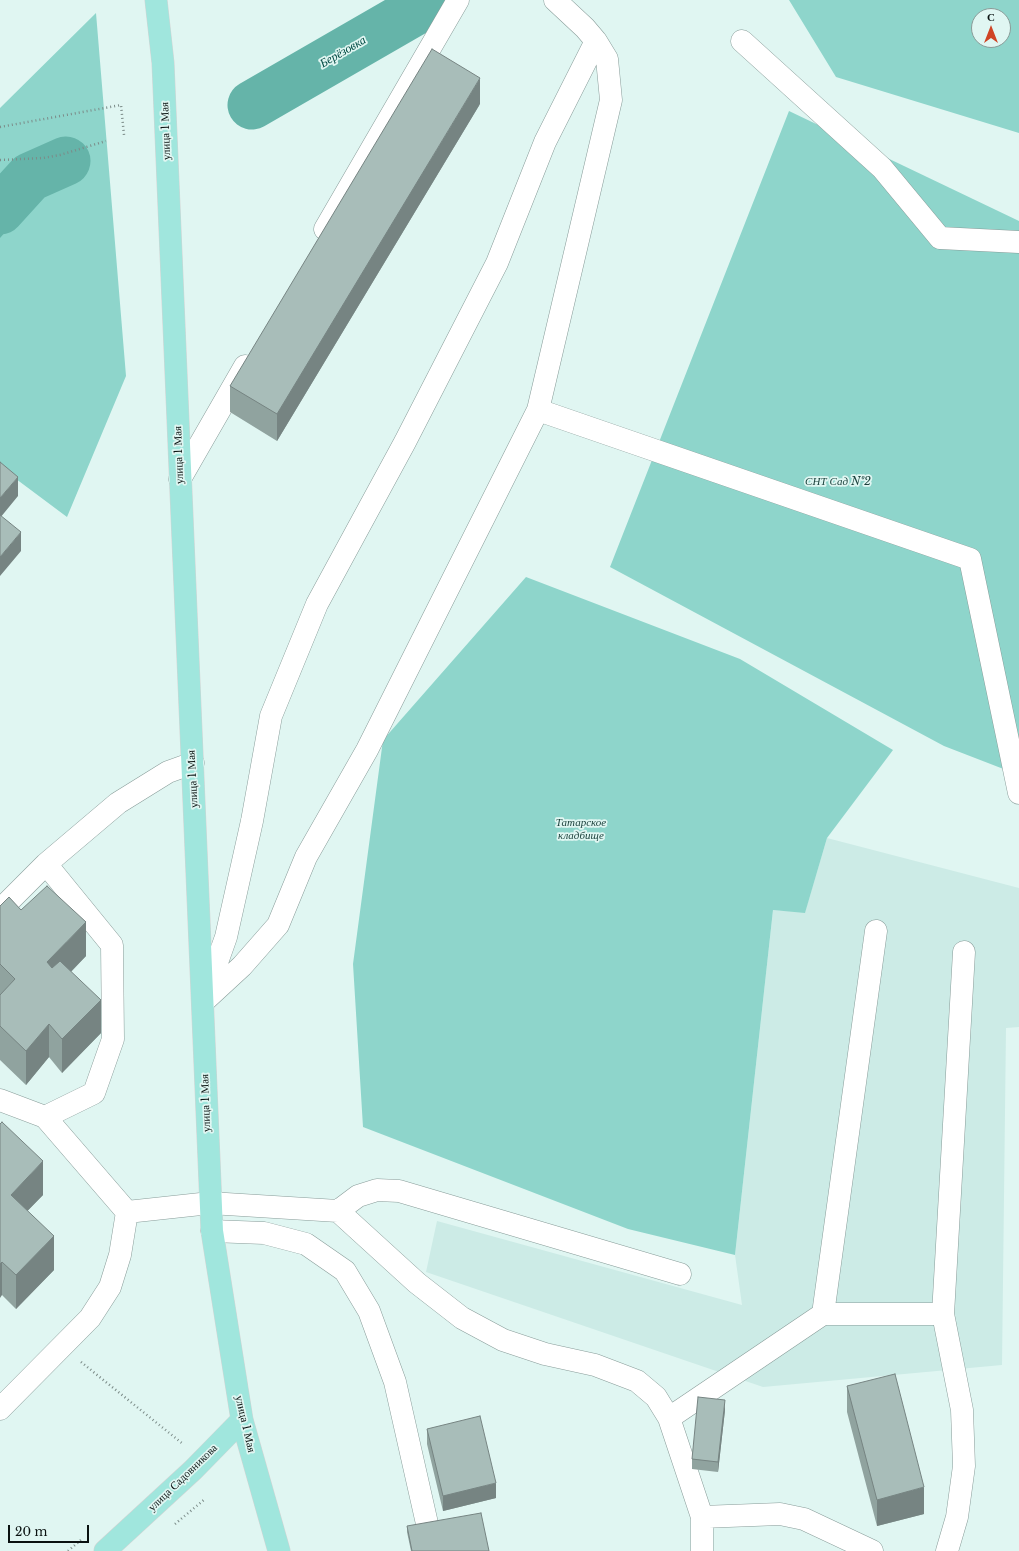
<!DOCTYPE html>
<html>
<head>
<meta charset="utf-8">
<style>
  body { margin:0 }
  #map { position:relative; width:1019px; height:1551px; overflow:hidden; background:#e0f6f2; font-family:"Libre Baskerville",serif }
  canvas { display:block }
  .north { position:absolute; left:971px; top:8px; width:40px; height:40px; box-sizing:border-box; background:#e0f6f2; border:1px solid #8a9b98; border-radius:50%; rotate:0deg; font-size:11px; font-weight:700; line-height:16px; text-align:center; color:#0a1211 }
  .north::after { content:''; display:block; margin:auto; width:14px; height:18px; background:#cf4425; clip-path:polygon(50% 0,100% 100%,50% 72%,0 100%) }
  .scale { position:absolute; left:8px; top:1525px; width:81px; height:18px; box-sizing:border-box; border:2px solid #0a1211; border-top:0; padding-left:5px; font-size:12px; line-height:14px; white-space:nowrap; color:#0a1211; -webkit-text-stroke:3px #e0f6f2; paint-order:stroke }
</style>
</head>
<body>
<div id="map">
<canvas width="1019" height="1551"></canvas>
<div class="north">С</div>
<div class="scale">20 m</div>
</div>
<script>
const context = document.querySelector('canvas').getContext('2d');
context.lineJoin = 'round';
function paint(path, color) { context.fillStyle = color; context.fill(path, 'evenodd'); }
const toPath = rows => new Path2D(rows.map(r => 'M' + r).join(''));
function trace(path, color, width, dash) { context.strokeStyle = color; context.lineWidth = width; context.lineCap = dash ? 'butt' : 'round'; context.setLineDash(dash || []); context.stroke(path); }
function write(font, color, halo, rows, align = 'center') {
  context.font = font + ' "Libre Baskerville",serif'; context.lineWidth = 3.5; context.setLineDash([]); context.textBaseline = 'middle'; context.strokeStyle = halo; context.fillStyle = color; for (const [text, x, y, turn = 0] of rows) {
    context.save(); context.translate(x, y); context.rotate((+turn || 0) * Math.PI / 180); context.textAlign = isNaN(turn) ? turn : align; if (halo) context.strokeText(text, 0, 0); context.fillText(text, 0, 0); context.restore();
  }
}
paint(toPath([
  [827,838,1019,888,1019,1027,1006,1028,1002,1365,763,1387,426,1272,437,1221,742,1305,735,1255,773,910,805,912]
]), '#ccebe6');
paint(toPath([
  [789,0,1019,0,1019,133,836,77],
  [979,16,1003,16,1003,40,979,40],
  [96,13,126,376,67,517,0,467,0,108],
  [789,111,1019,221,1019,775,944,746,610,567],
  [526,577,740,659,893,750,827,838,805,913,773,910,735,1255,628,1229,363,1127,353,964,383,740]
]), '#8ed5cb');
paint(toPath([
  [15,164,30,177,36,197,0,238,0,178]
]), '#65b4a9');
trace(toPath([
  [252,105,434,0],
  [0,210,30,177,66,161]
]), '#65b4a9', 49);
const minor = toPath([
  [742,41,882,168,940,238,1019,242],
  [325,229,458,0],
  [538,410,970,559,1019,793],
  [180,479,245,366],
  [0,910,46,864,118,803,168,772,193,763],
  [204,999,226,937,252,821,271,716,317,604,405,442,497,263,545,142,596,41],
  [203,1002,242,966,278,925,306,857,367,750,538,410,611,100,607,59,596,41,585,28,555,0],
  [0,1100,45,1117,127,1212],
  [45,1117,94,1093,113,1039,112,945,46,864],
  [338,1211,358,1196,377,1190,399,1191,680,1274],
  [212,1231,264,1233,306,1244,345,1271,369,1311,395,1382,428,1528],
  [823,1314,943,1314,964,952],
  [943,1314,962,1410,964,1466,957,1517,947,1551],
  [0,1409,90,1318,110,1287,120,1255,127,1212,210,1203,338,1211,417,1283,462,1318,503,1340,545,1354,595,1365,637,1381,656,1397,669,1418,702,1517,780,1514,804,1519,872,1551],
  [669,1418,823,1314,876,931],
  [702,1551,702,1517]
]);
const major = toPath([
  [156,0,163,63,212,1231,242,1420,279,1551],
  [105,1551,193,1470,242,1420]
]);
trace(minor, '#889c99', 23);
trace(major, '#d3d4d4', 23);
trace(toPath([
  [0,127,121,105,124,135],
  [0,160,43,158,60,155,106,141],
  [81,1362,183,1444],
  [175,1524,205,1499],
  [68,1551,82,1539]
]), '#7c8c89', 2.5, [1, 3]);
trace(minor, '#fff', 22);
trace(major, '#a0e6dd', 22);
paint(toPath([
  [480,104,277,441,230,412,230,386],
  [0,906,21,910,86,956,71,972,101,1033,62,1073,49,1057,26,1085,0,1060],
  [0,1124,43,1195,27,1211,54,1270,16,1309,2,1295],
  [847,1386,924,1514,877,1526,847,1412],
  [725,1410,718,1472,692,1469,692,1459],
  [427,1429,496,1498,443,1511,427,1444],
  [407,1526,489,1551,411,1551,407,1532]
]), '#90a39f');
paint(toPath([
  [480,78,480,104,277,441,277,414],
  [18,477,18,496,0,518,0,498],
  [21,532,21,551,0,576,0,557],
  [86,922,86,956,47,996,47,962],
  [101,1000,101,1033,62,1073,62,1039],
  [49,1024,49,1057,26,1085,26,1051],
  [43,1161,43,1195,11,1228,11,1195],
  [54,1236,54,1270,16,1309,16,1275],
  [2,1262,2,1295,0,1298,0,1264],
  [725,1400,725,1410,718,1472,718,1462],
  [496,1483,496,1498,443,1511,443,1496],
  [924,1487,924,1514,877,1526,877,1500]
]), '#768482');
const building = toPath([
  [432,49,480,78,277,414,230,386,432,49],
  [0,462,18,477,0,498,0,462],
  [0,515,21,532,0,557,0,515],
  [47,886,86,922,47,962,52,968,60,961,101,1000,62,1039,49,1024,26,1051,0,1026,0,995,15,979,0,964,0,906,9,897,21,910,47,886],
  [2,1122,43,1161,11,1195,54,1236,16,1275,2,1262,0,1264,0,1124,2,1122],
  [895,1374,924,1487,877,1500,847,1386,895,1374],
  [698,1397,725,1400,718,1462,692,1459,698,1397],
  [480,1416,496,1483,443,1496,427,1429,480,1416],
  [481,1513,489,1551,412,1551,407,1526,481,1513]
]);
paint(building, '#a8bdb9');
trace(building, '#768482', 1);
write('11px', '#0a1211', '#e0f6f2', [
  ["улица 1 Мая",166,131,-92],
  ["улица 1 Мая",179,455,-92],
  ["улица 1 Мая",193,779,-93],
  ["улица 1 Мая",206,1103,-92],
  ["улица 1 Мая",245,1424,77],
  ["улица Садовникова",183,1478,-44]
]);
write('italic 11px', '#1c423d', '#e0f6f2', [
  ["СНТ Сад №2",838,482],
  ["Татарское",581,823],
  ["кладбище",581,836]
]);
write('italic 12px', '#004b44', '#e0f6f2', [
  ["Берёзовка",343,52,-30]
]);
</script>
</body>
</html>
